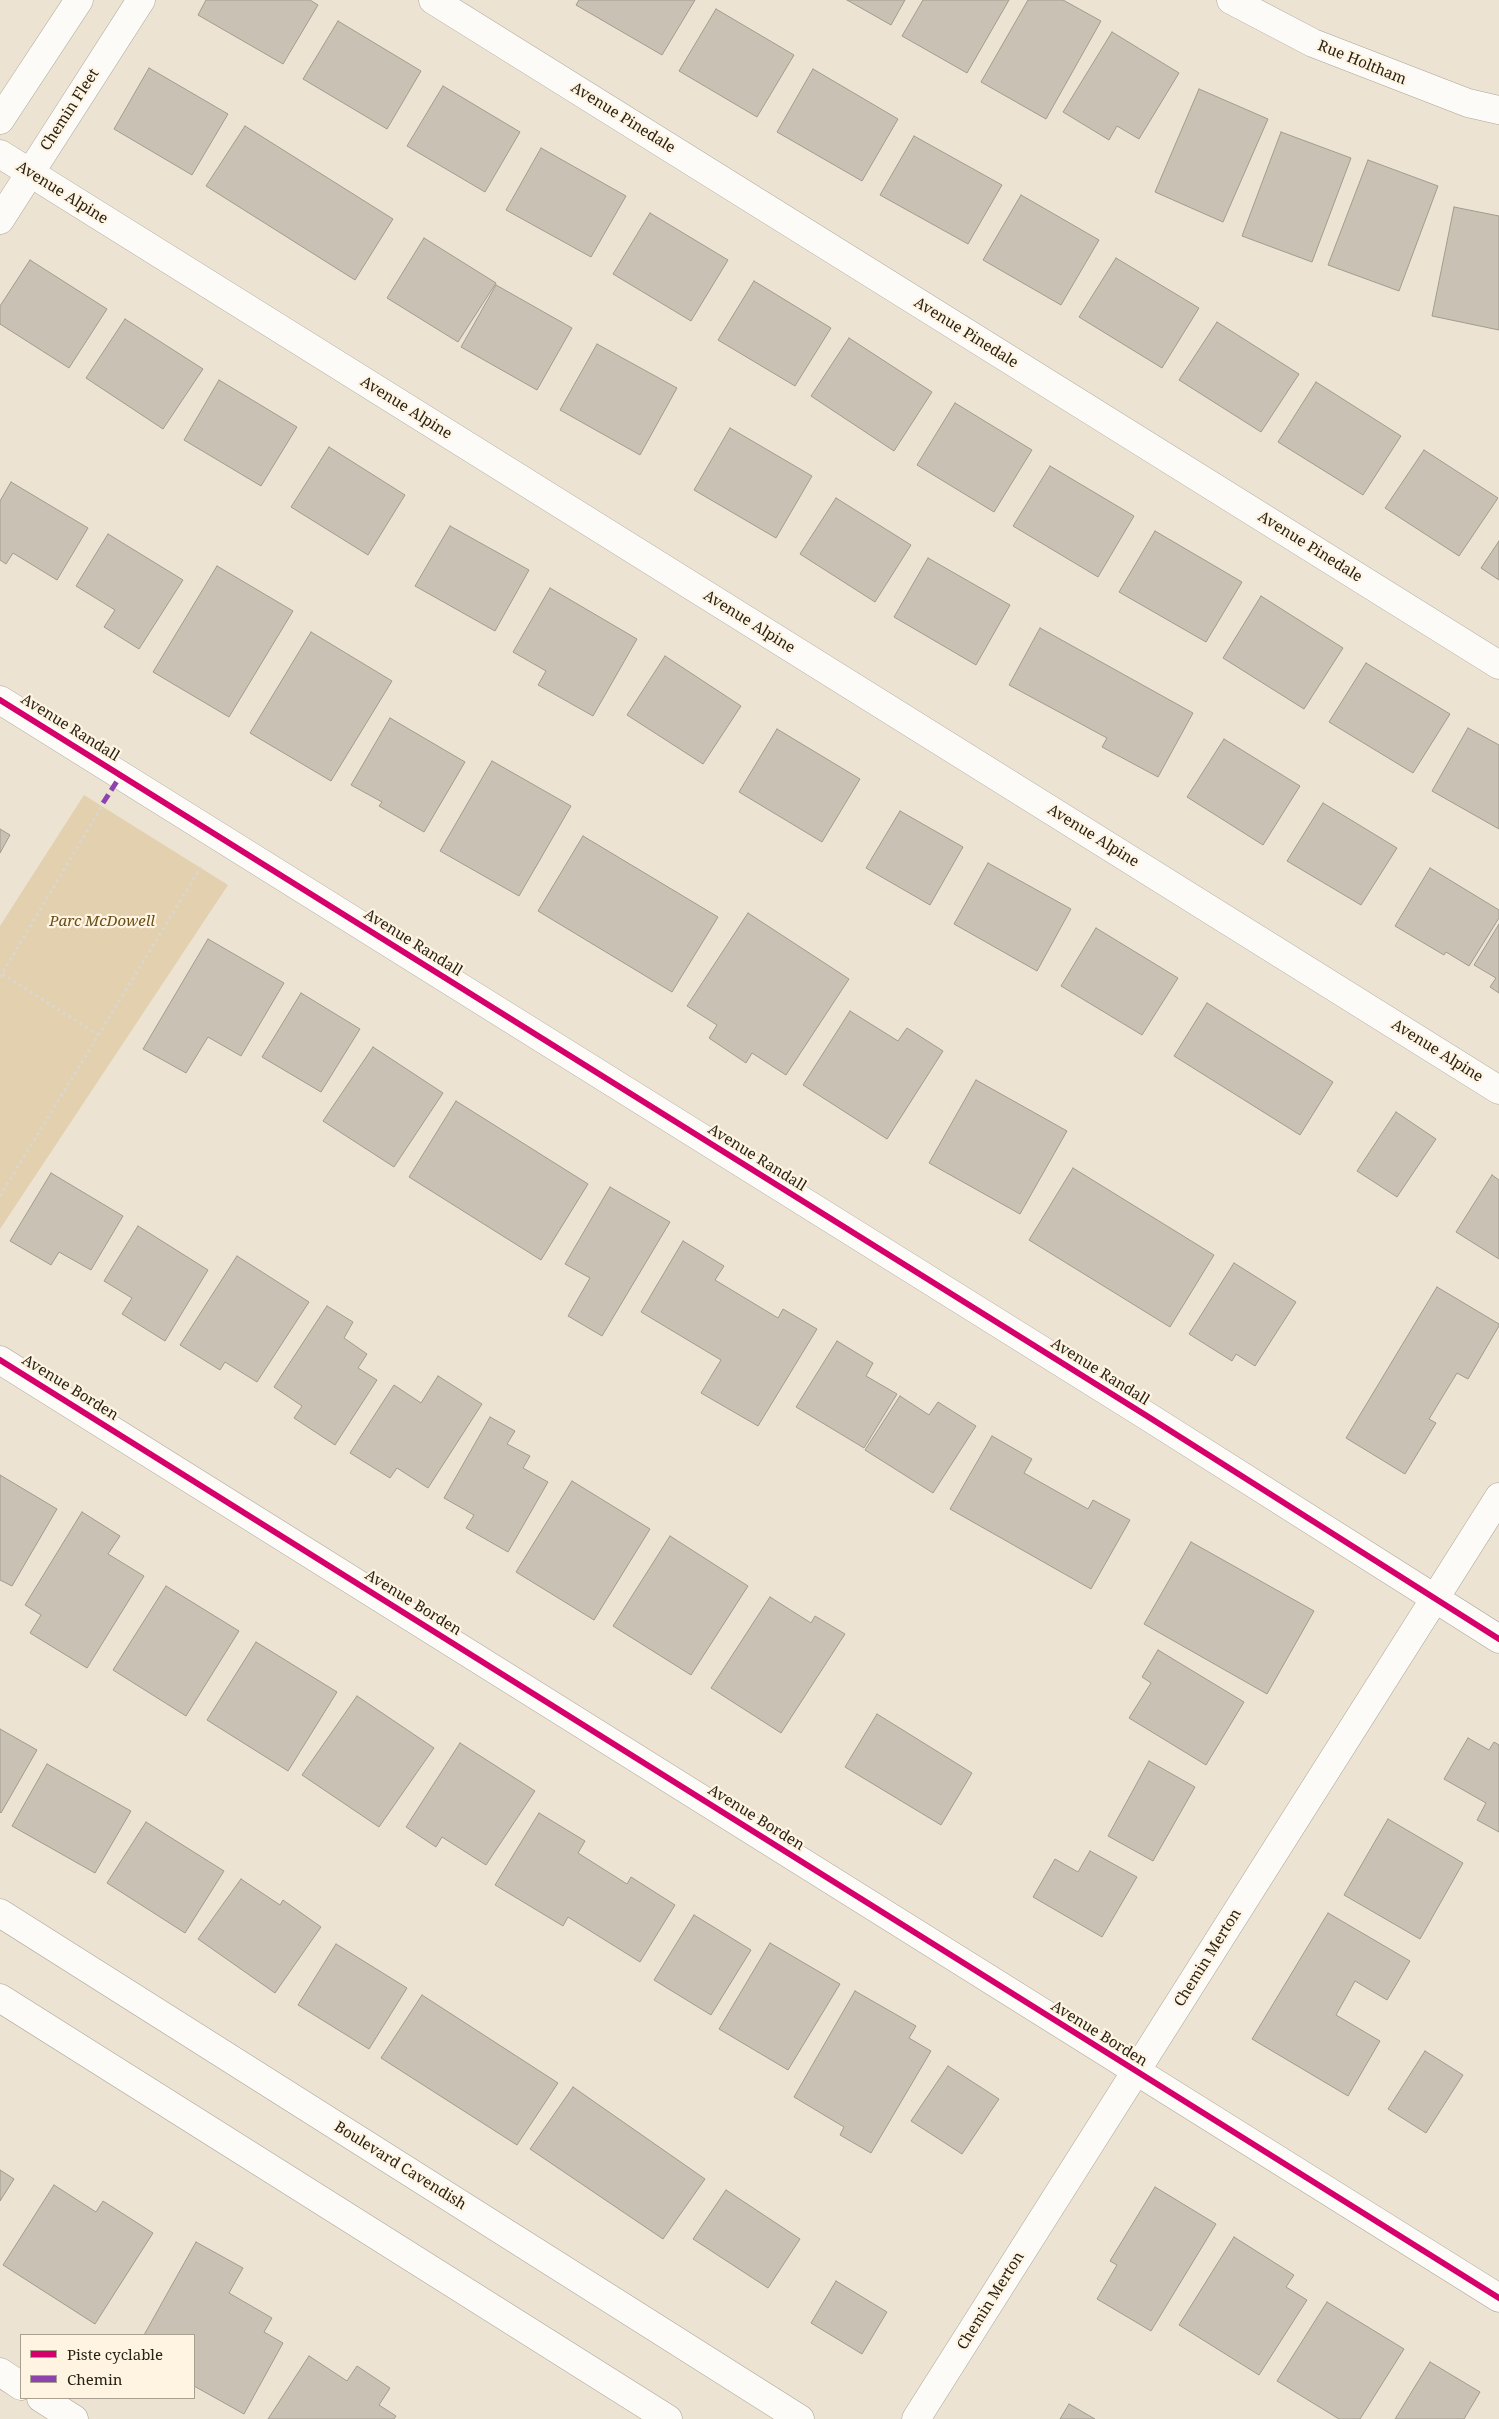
<!DOCTYPE html>
<html>
<head>
<meta charset="utf-8">
<style>
  body { margin:0 }
  #map { position:relative; width:1499px; height:2419px; overflow:hidden; background:#ece3d2; font-family:"Noto Serif",serif }
  canvas { display:block }
  .legend { position:absolute; left:20px; top:2334px; width:175px; height:65px; box-sizing:border-box; background:#fff4e2; border:1px solid #a9a090; margin:0; padding:6px 9px; list-style:none; font-size:15px; color:#282216 }
  .legend li { display:flex; align-items:center; gap:10px; height:25px }
  .legend b { width:25px; border:1px solid #a9a090 }
</style>
</head>
<body>
<div id="map">
<canvas width="1499" height="2419"></canvas>
<ul class="legend">
<li><b style="height:6px;background:#d6006c"></b>Piste cyclable</li>
<li><b style="height:6px;background:#8e44ad"></b>Chemin</li>
</ul>
</div>
<script>
const context = document.querySelector('canvas').getContext('2d');
context.lineJoin = 'round';
function paint(path, color) { context.fillStyle = color; context.fill(path, 'evenodd'); }
const toPath = rows => new Path2D(rows.map(r => 'M' + r).join(''));
function trace(path, color, width, dash) { context.strokeStyle = color; context.lineWidth = width; context.lineCap = dash ? 'butt' : 'round'; context.setLineDash(dash || []); context.stroke(path); }
function write(font, color, halo, rows, align = 'center') {
  context.font = font + ' "Noto Serif",serif'; context.lineWidth = 4.5; context.setLineDash([]); context.textBaseline = 'middle'; context.strokeStyle = halo; context.fillStyle = color; for (const [text, x, y, turn = 0] of rows) {
    context.save(); context.translate(x, y); context.rotate((+turn || 0) * Math.PI / 180); context.textAlign = isNaN(turn) ? turn : align; if (halo) context.strokeText(text, 0, 0); context.fillText(text, 0, 0); context.restore();
  }
}
paint(toPath([
  [84,795,228,885,0,1229,0,926]
]), '#e3d0af');
const building = toPath([
  [206,0,310,0,318,5,283,64,198,15,206,0],
  [579,0,695,0,662,55,576,5,579,0],
  [847,0,905,0,891,25,847,0],
  [923,0,1009,0,967,73,902,36,923,0],
  [1028,0,1063,0,1101,21,1046,119,981,82,1028,0],
  [716,9,794,55,757,117,679,71,716,9],
  [338,21,421,71,387,129,303,79,338,21],
  [1112,32,1179,73,1139,139,1117,126,1109,140,1063,112,1112,32],
  [149,68,228,114,192,175,114,129,149,68],
  [813,69,898,119,862,181,777,132,813,69],
  [443,86,520,132,485,192,407,146,443,86],
  [1199,89,1268,119,1223,222,1155,192,1199,89],
  [245,126,393,219,355,280,206,186,245,126],
  [1281,132,1351,158,1312,262,1242,236,1281,132],
  [914,136,1002,185,968,244,880,195,914,136],
  [541,148,626,196,591,257,506,210,541,148],
  [1368,160,1438,186,1399,291,1328,265,1368,160],
  [1021,195,1099,240,1061,305,983,260,1021,195],
  [1454,207,1499,216,1499,330,1432,316,1454,207],
  [650,213,728,260,691,321,613,274,650,213],
  [424,238,496,283,458,342,387,298,424,238],
  [1116,258,1199,308,1162,368,1079,317,1116,258],
  [30,260,107,309,69,368,0,324,0,306,30,260],
  [754,281,831,328,795,386,718,340,754,281],
  [496,285,572,328,537,390,461,347,496,285],
  [125,319,203,369,163,429,86,378,125,319],
  [1217,322,1299,374,1261,432,1179,380,1217,322],
  [849,338,932,392,894,451,811,396,849,338],
  [597,344,677,388,640,455,560,410,597,344],
  [219,380,297,427,261,486,184,440,219,380],
  [1316,382,1401,436,1363,495,1278,442,1316,382],
  [955,403,1032,450,994,512,917,465,955,403],
  [730,428,812,476,776,538,694,490,730,428],
  [329,447,405,495,368,555,291,507,329,447],
  [1424,450,1498,498,1459,556,1385,508,1424,450],
  [1050,466,1134,516,1098,577,1013,526,1050,466],
  [11,482,88,528,57,580,13,553,6,564,0,560,0,501,11,482],
  [836,498,911,545,875,602,800,554,836,498],
  [450,526,529,570,495,631,415,586,450,526],
  [1155,531,1242,582,1206,642,1119,592,1155,531],
  [108,534,183,580,139,649,104,627,115,610,76,586,108,534],
  [1499,541,1499,580,1481,568,1499,541],
  [928,558,1010,605,976,665,894,617,928,558],
  [217,566,293,611,229,717,153,672,217,566],
  [550,588,637,639,593,716,538,685,546,671,513,652,550,588],
  [1261,596,1343,648,1304,709,1223,658,1261,596],
  [1040,628,1193,713,1158,777,1102,747,1107,738,1009,685,1040,628],
  [311,632,392,681,331,781,250,733,311,632],
  [665,656,741,706,703,764,627,715,665,656],
  [1366,663,1450,714,1413,773,1329,722,1366,663],
  [390,718,465,762,424,832,379,806,382,802,351,785,390,718],
  [1468,728,1499,745,1499,829,1432,791,1468,728],
  [777,729,860,779,822,842,739,792,777,729],
  [1224,739,1300,786,1263,845,1187,797,1224,739],
  [492,761,571,806,519,896,440,851,492,761],
  [1323,803,1397,848,1361,905,1287,861,1323,803],
  [900,811,963,847,930,905,866,868,900,811],
  [0,829,10,835,0,853,0,829],
  [583,836,718,917,672,992,538,911,583,836],
  [988,863,1071,909,1037,971,954,924,988,863],
  [1430,868,1499,910,1499,918,1469,966,1446,952,1444,955,1395,926,1430,868],
  [748,913,849,979,786,1075,752,1053,746,1063,709,1038,717,1025,687,1006,748,913],
  [1499,924,1499,993,1490,987,1496,978,1474,965,1499,924],
  [1096,928,1178,978,1142,1035,1061,986,1096,928],
  [208,939,284,983,241,1056,208,1037,186,1073,143,1049,208,939],
  [301,993,360,1029,321,1092,262,1057,301,993],
  [1207,1003,1333,1082,1300,1135,1174,1056,1207,1003],
  [850,1011,898,1041,907,1028,943,1051,887,1139,803,1085,850,1011],
  [373,1047,443,1093,394,1167,323,1121,373,1047],
  [976,1080,1067,1131,1020,1214,929,1163,976,1080],
  [456,1101,588,1184,541,1260,409,1177,456,1101],
  [1396,1112,1436,1139,1397,1197,1357,1171,1396,1112],
  [1073,1168,1214,1255,1170,1327,1029,1240,1073,1168],
  [51,1173,123,1216,91,1270,59,1252,51,1265,10,1241,51,1173],
  [1492,1175,1499,1180,1499,1259,1456,1232,1492,1175],
  [610,1187,670,1222,602,1336,568,1316,590,1278,565,1264,610,1187],
  [138,1226,208,1270,165,1341,122,1314,132,1298,104,1281,138,1226],
  [683,1241,724,1266,715,1280,778,1318,783,1309,817,1329,758,1426,701,1393,721,1360,641,1312,683,1241],
  [237,1256,309,1302,257,1382,225,1362,220,1370,180,1345,237,1256],
  [1234,1263,1296,1302,1255,1366,1236,1354,1232,1361,1189,1334,1234,1263],
  [1437,1287,1499,1324,1499,1326,1468,1379,1457,1373,1429,1419,1436,1423,1405,1474,1346,1438,1437,1287],
  [327,1306,353,1322,344,1338,367,1354,358,1368,377,1380,335,1445,294,1418,302,1406,274,1387,327,1306],
  [837,1341,873,1363,866,1376,897,1394,864,1448,796,1407,837,1341],
  [438,1376,482,1404,428,1488,397,1468,390,1478,350,1453,394,1385,421,1403,438,1376],
  [900,1396,929,1415,938,1402,976,1426,933,1493,865,1450,900,1396],
  [490,1417,515,1431,507,1444,530,1456,523,1468,548,1482,508,1552,466,1528,474,1515,444,1498,490,1417],
  [992,1436,1032,1459,1024,1473,1088,1509,1093,1500,1130,1520,1091,1589,950,1509,992,1436],
  [0,1475,57,1509,12,1586,0,1580,0,1475],
  [572,1481,650,1529,594,1620,516,1572,572,1481],
  [82,1512,120,1536,108,1554,144,1576,87,1668,30,1633,41,1615,25,1605,82,1512],
  [670,1536,748,1586,691,1675,613,1626,670,1536],
  [1191,1542,1314,1611,1267,1694,1144,1624,1191,1542],
  [166,1586,239,1631,186,1716,113,1670,166,1586],
  [770,1597,811,1623,815,1616,845,1634,781,1733,711,1688,770,1597],
  [256,1642,337,1692,288,1771,207,1720,256,1642],
  [1158,1650,1244,1702,1206,1765,1129,1718,1151,1683,1142,1677,1158,1650],
  [357,1696,434,1748,379,1827,302,1775,357,1696],
  [877,1714,972,1773,941,1825,845,1767,877,1714],
  [0,1729,37,1750,1,1813,0,1812,0,1729],
  [1468,1738,1489,1750,1494,1742,1499,1745,1499,1832,1477,1820,1486,1803,1444,1779,1468,1738],
  [460,1743,535,1791,486,1865,442,1837,436,1847,406,1827,460,1743],
  [1149,1761,1195,1787,1153,1861,1108,1836,1149,1761],
  [47,1764,131,1811,95,1873,12,1826,47,1764],
  [539,1813,585,1841,578,1853,627,1884,631,1877,675,1905,640,1962,568,1917,563,1926,495,1885,539,1813],
  [1388,1819,1463,1863,1420,1939,1344,1895,1388,1819],
  [146,1822,224,1871,185,1933,107,1883,146,1822],
  [1090,1851,1137,1877,1102,1937,1033,1897,1055,1859,1078,1872,1090,1851],
  [241,1879,280,1905,283,1900,321,1927,275,1993,198,1939,241,1879],
  [1328,1913,1410,1961,1387,2000,1355,1981,1336,2015,1380,2041,1348,2096,1252,2039,1328,1913],
  [694,1915,751,1950,711,2015,654,1980,694,1915],
  [770,1943,840,1984,788,2070,719,2029,770,1943],
  [336,1944,407,1988,369,2049,298,2005,336,1944],
  [855,1991,916,2026,909,2038,931,2051,871,2153,840,2135,844,2127,794,2097,855,1991],
  [422,1995,558,2083,517,2145,381,2058,422,1995],
  [1425,2051,1463,2075,1426,2133,1388,2109,1425,2051],
  [948,2066,999,2099,962,2154,911,2121,948,2066],
  [573,2087,705,2179,663,2239,530,2149,573,2087],
  [0,2170,14,2179,0,2201,0,2170],
  [54,2185,96,2212,103,2201,153,2233,95,2324,3,2265,54,2185],
  [1155,2187,1216,2224,1151,2331,1097,2299,1117,2265,1110,2261,1155,2187],
  [726,2190,800,2239,768,2288,693,2239,726,2190],
  [1234,2237,1294,2275,1286,2287,1307,2300,1259,2375,1179,2325,1234,2237],
  [196,2242,243,2268,229,2293,272,2318,264,2332,283,2343,244,2414,194,2386,194,2335,144,2335,196,2242],
  [836,2281,887,2312,862,2354,811,2323,836,2281],
  [1327,2302,1404,2349,1360,2419,1339,2419,1277,2381,1327,2302],
  [309,2356,347,2381,357,2366,390,2388,379,2405,396,2416,394,2419,268,2419,309,2356],
  [1430,2362,1480,2392,1464,2419,1395,2419,1430,2362],
  [1069,2404,1095,2419,1060,2419,1069,2404]
]);
paint(building, '#c8c1b4');
trace(building, '#a29b8e', 1);
const street = toPath([
  [433,0,1499,665],
  [1231,0,1313,43,1468,103,1499,110],
  [0,154,1499,1090],
  [0,700,1147,1416,1499,1639],
  [0,1360,1499,2298],
  [0,2372,21,2386],
  [41,2398,74,2419],
  [916,2419,1499,1497]
]);
const secondary = toPath([
  [0,120,79,0],
  [0,220,141,0],
  [0,1913,800,2419],
  [0,1998,668,2419]
]);
trace(street, '#aba497', 29);
trace(secondary, '#aba497', 29);
trace(toPath([
  [3,974,98,1035],
  [0,977,102,806],
  [0,1196,201,867]
]), '#dad7d2', 3, [2.5, 4]);
trace(street, '#fcfbf8', 28);
trace(secondary, '#fcfbf8', 28);
trace(toPath([
  [103,803,121,775]
]), '#8e44ad', 5, [10, 5]);
trace(toPath([
  [0,700,1147,1416,1499,1639],
  [0,1360,1499,2298]
]), '#d6006c', 6);
write('15px', '#282216', '#fff4e2', [
  ["Rue Holtham",1362,63,22],
  ["Chemin Fleet",70,110,-57],
  ["Avenue Pinedale",623,118,32],
  ["Avenue Alpine",62,193,32],
  ["Avenue Pinedale",966,333,32],
  ["Avenue Alpine",406,408,32],
  ["Avenue Pinedale",1310,547,32],
  ["Avenue Alpine",749,622,32],
  ["Avenue Randall",70,728,32],
  ["Avenue Alpine",1093,836,32],
  ["Avenue Randall",413,943,32],
  ["Avenue Alpine",1437,1051,32],
  ["Avenue Randall",757,1158,32],
  ["Avenue Randall",1100,1372,32],
  ["Avenue Borden",70,1388,32],
  ["Avenue Borden",413,1603,32],
  ["Avenue Borden",756,1818,32],
  ["Chemin Merton",1208,1958,-58],
  ["Avenue Borden",1099,2034,32],
  ["Boulevard Cavendish",400,2166,32],
  ["Chemin Merton",991,2301,-58]
]);
write('italic 15px', '#684d16', '#fff4e2', [
  ["Parc McDowell",102,922]
]);
</script>
</body>
</html>
